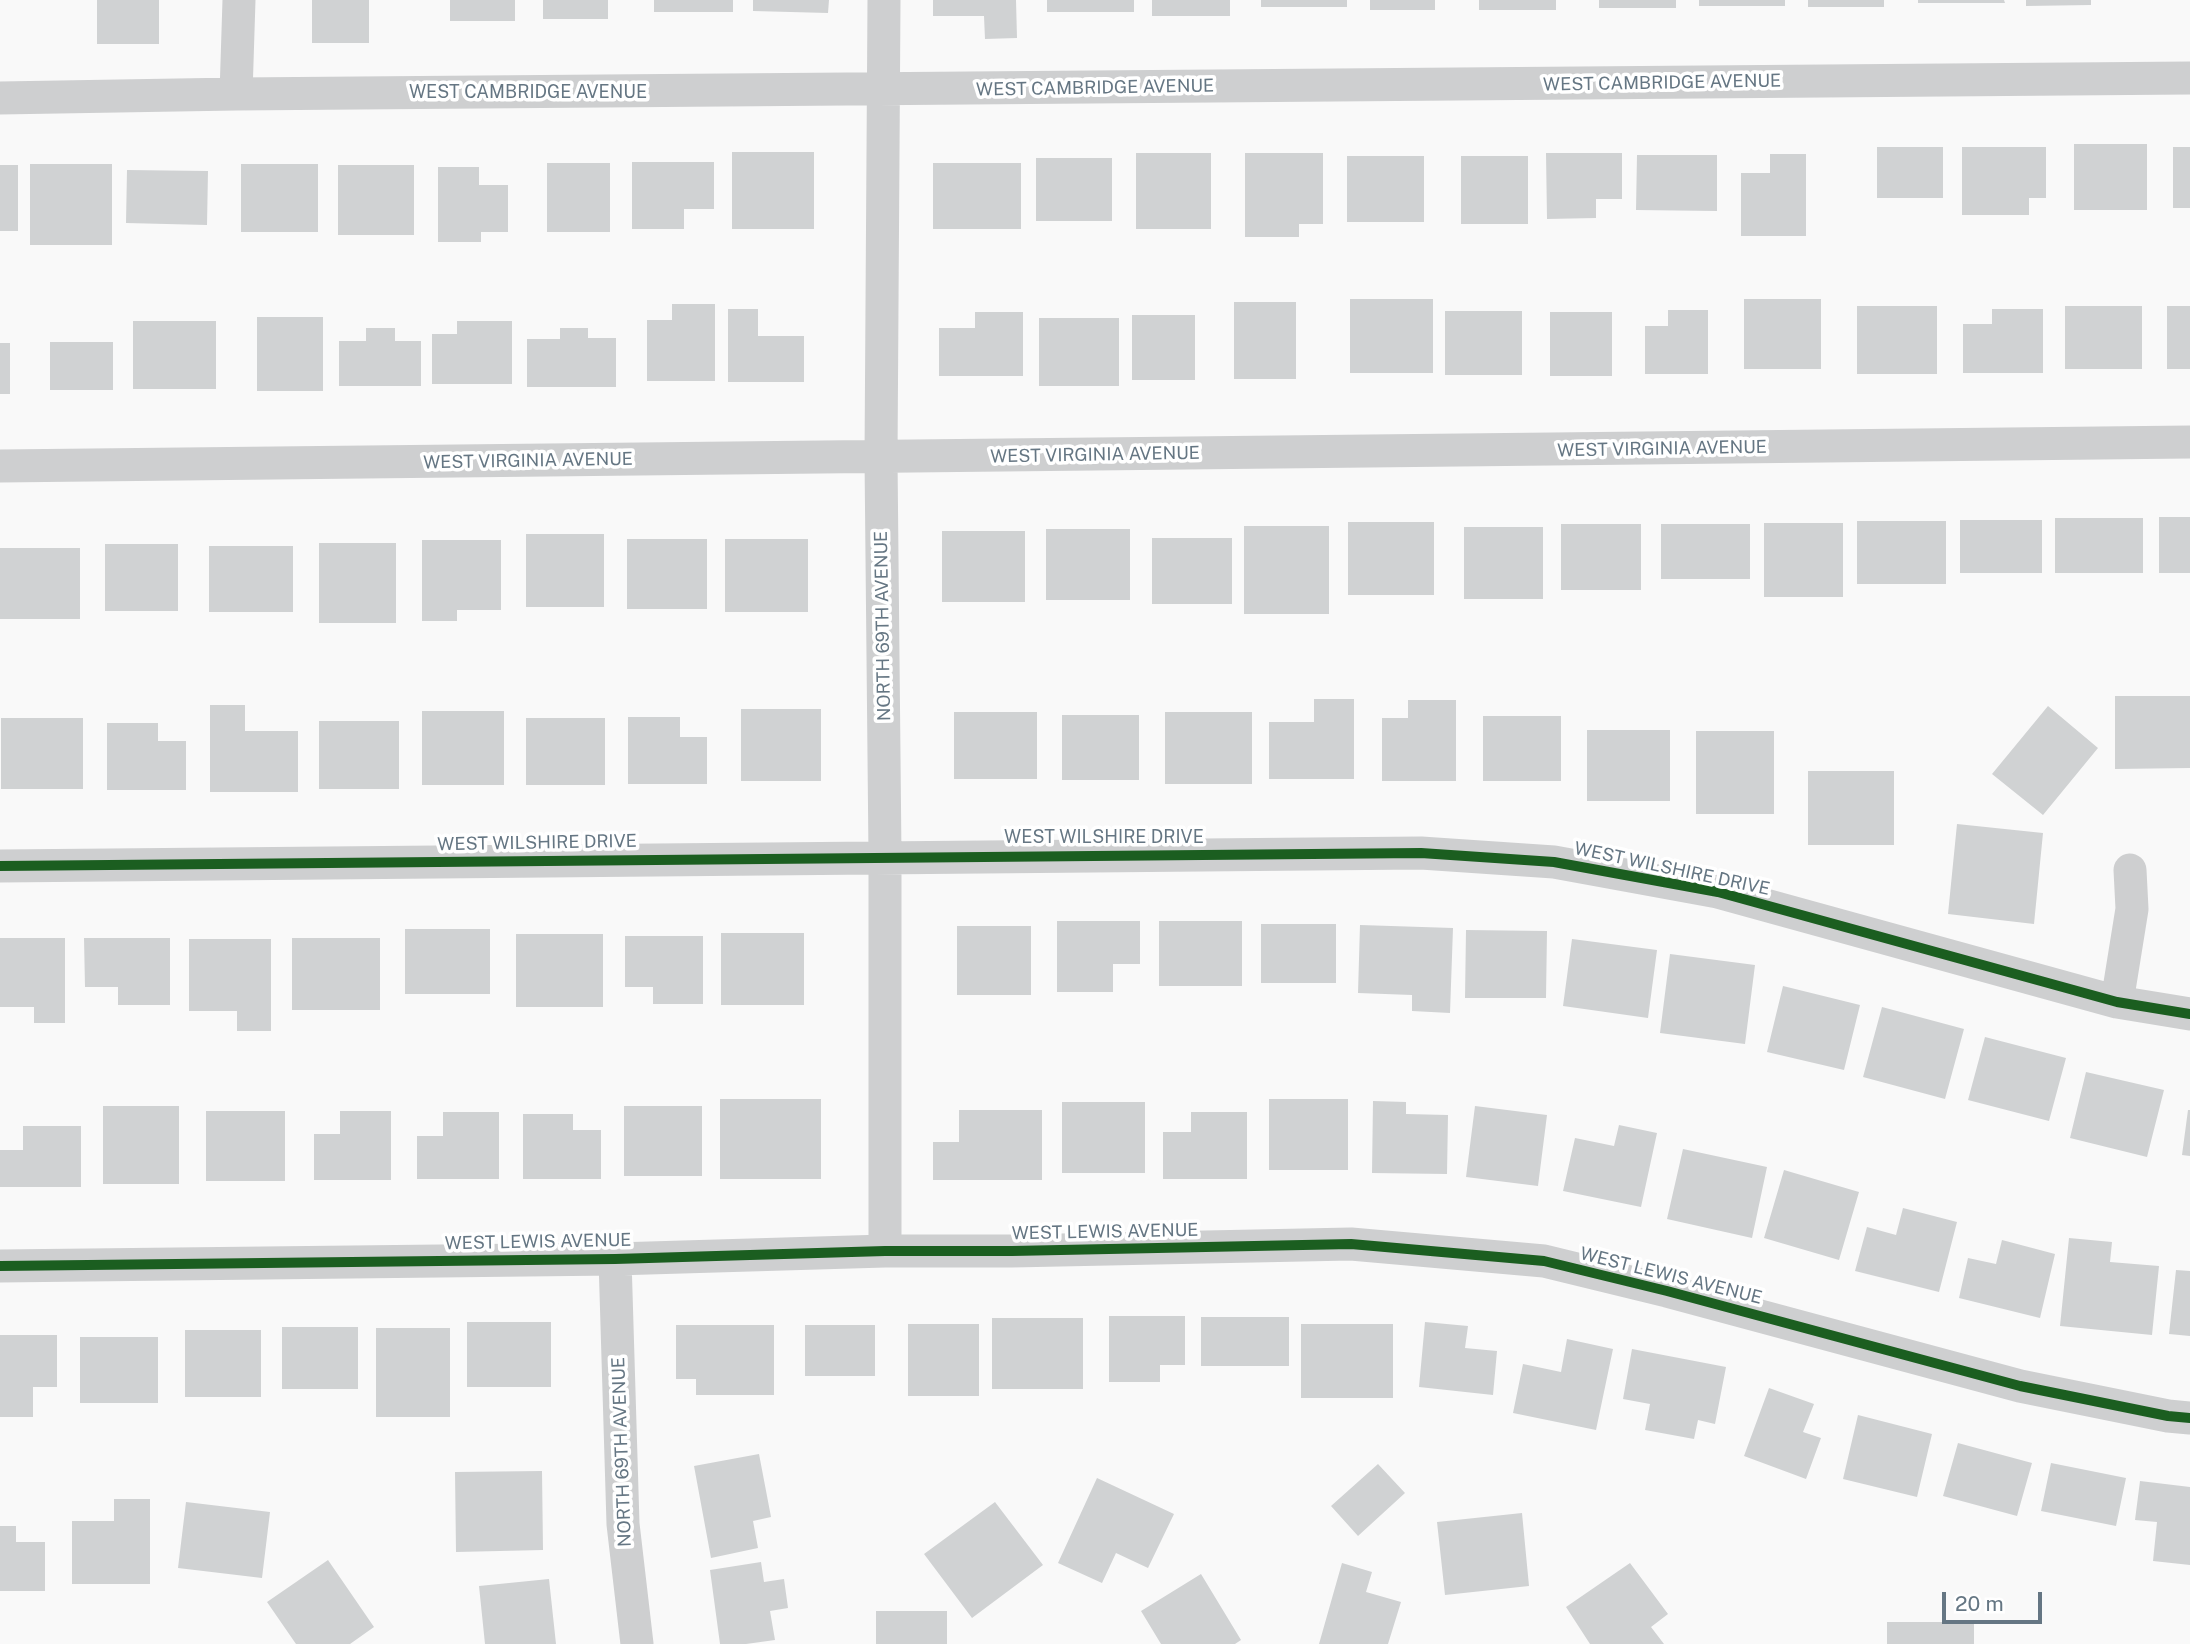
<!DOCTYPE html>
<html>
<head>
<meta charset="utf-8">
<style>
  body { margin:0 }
  #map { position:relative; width:2190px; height:1644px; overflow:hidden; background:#f9f9f9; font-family:"Public Sans",sans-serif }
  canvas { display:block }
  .scale { position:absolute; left:1942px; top:1592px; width:100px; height:32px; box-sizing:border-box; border:4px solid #657683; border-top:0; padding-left:9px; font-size:21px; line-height:24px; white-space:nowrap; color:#657683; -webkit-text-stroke:5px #fff; paint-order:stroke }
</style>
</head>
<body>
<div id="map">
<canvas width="2190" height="1644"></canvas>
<div class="scale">20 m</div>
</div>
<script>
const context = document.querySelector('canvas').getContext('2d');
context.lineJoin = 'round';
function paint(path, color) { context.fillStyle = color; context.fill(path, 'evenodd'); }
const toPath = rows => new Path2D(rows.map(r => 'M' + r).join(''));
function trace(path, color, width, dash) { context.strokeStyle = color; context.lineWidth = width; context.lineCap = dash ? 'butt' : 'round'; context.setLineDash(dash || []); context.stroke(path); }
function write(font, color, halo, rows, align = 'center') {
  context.font = font + ' "Public Sans",sans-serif'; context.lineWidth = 7; context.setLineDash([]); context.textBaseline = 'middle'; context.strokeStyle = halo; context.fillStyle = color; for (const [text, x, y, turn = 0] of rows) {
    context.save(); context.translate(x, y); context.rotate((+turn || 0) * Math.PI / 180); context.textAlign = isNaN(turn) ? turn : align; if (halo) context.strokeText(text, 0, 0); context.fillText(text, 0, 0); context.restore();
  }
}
paint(toPath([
  [97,0,159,0,159,44,97,44],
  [312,0,369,0,369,43,312,43],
  [450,0,515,0,515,21,450,21],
  [543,0,608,0,608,19,543,19],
  [654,0,733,0,733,12,654,12],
  [753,0,829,0,828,13,753,11],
  [933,0,1016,0,1017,38,985,39,984,16,933,16],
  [1047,0,1134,0,1134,12,1047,12],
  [1152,0,1230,0,1230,16,1152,16],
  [1261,0,1347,0,1347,7,1261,7],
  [1370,0,1435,0,1435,10,1370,10],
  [1479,0,1556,0,1556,10,1479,10],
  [1599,0,1676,0,1676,8,1599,8],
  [1699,0,1785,0,1785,6,1699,6],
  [1808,0,1884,0,1884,7,1808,7],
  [1918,0,2004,0,2005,3,1918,3],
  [2026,0,2091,0,2091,5,2026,6],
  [2074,144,2147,144,2147,210,2074,210],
  [1877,147,1943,147,1943,198,1877,198],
  [1962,147,2046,147,2046,198,2029,198,2029,215,1962,215],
  [2173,147,2190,147,2190,208,2173,208],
  [732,152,814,152,814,229,732,229],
  [1136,153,1211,153,1211,229,1136,229],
  [1245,153,1323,153,1323,224,1299,224,1299,237,1245,237],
  [1546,153,1622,153,1622,199,1596,199,1596,218,1547,219],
  [1770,154,1806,154,1806,236,1741,236,1741,173,1770,173],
  [1637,155,1717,155,1717,211,1636,210],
  [1347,156,1424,156,1424,222,1347,222],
  [1461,156,1528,156,1528,224,1461,224],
  [1036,158,1112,158,1112,221,1036,221],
  [632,162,714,162,714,209,684,209,684,229,632,229],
  [547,163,610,163,610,232,547,232],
  [933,163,1021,163,1021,229,933,229],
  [30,164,112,164,112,245,30,245],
  [241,164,318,164,318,232,241,232],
  [0,165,18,165,18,231,0,231],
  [338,165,414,165,414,235,338,235],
  [438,167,479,167,479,185,508,185,508,232,481,232,481,242,438,242],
  [127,170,208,171,207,225,126,223],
  [1350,299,1433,299,1433,373,1350,373],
  [1744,299,1821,299,1821,369,1744,369],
  [1234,302,1296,302,1296,379,1234,379],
  [672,304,715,304,715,381,647,381,647,320,672,320],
  [1857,306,1937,306,1937,374,1857,374],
  [2065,306,2142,306,2142,369,2065,369],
  [2167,306,2190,306,2190,369,2167,369],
  [728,309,758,309,758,336,804,336,804,382,728,382],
  [1992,309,2043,309,2043,373,1963,373,1963,324,1992,324],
  [1668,310,1708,310,1708,374,1645,374,1645,326,1668,326],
  [1445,311,1522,311,1522,375,1445,375],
  [975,312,1023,312,1023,376,939,376,939,328,975,328],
  [1550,312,1612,312,1612,376,1550,376],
  [1132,315,1195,315,1195,380,1132,380],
  [257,317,323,317,323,391,257,391],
  [1039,318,1119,318,1119,386,1039,386],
  [133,321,216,321,216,389,133,389],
  [457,321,512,321,512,384,432,384,432,334,457,334],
  [366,328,395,328,395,341,421,341,421,386,339,386,339,341,366,341],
  [560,328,588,328,588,338,616,338,616,387,527,387,527,339,560,339],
  [50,342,113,342,113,390,50,390],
  [0,343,10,343,10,394,0,394],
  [2159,517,2190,517,2190,573,2159,573],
  [2055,518,2143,518,2143,573,2055,573],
  [1960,520,2042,520,2042,573,1960,573],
  [1857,521,1946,521,1946,584,1857,584],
  [1348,522,1434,522,1434,595,1348,595],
  [1764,523,1843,523,1843,597,1764,597],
  [1561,524,1641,524,1641,590,1561,590],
  [1661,524,1750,524,1750,579,1661,579],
  [1244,526,1329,526,1329,614,1244,614],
  [1464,527,1543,527,1543,599,1464,599],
  [1046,529,1130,529,1130,600,1046,600],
  [942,531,1025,531,1025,602,942,602],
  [526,534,604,534,604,607,526,607],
  [1152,538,1232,538,1232,604,1152,604],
  [627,539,707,539,707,609,627,609],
  [725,539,808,539,808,612,725,612],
  [422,540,501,540,501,610,457,610,457,621,422,621],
  [319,543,396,543,396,623,319,623],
  [105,544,178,544,178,611,105,611],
  [209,546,293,546,293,612,209,612],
  [0,548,80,548,80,619,0,619],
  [2115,696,2190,696,2190,768,2115,769],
  [1314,699,1354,699,1354,779,1269,779,1269,722,1314,722],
  [1408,700,1456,700,1456,781,1382,781,1382,718,1408,718],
  [210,705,245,705,245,731,298,731,298,792,210,792],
  [2048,706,2098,748,2043,815,1992,774],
  [741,709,821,709,821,781,741,781],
  [422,711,504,711,504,785,422,785],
  [954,712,1037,712,1037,779,954,779],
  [1165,712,1252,712,1252,784,1165,784],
  [1062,715,1139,715,1139,780,1062,780],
  [1483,716,1561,716,1561,781,1483,781],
  [628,717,680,717,680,737,707,737,707,784,628,784],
  [1,718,83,718,83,789,1,789],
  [526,718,605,718,605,785,526,785],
  [319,721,399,721,399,789,319,789],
  [107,723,158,723,158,741,186,741,186,790,107,790],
  [1587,730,1670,730,1670,801,1587,801],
  [1696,731,1774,731,1774,814,1696,814],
  [1808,771,1894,771,1894,845,1808,845],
  [1957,824,2043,833,2034,924,1948,914],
  [1057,921,1140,921,1140,964,1113,964,1113,992,1057,992],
  [1159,921,1242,921,1242,986,1159,986],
  [1261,924,1336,924,1336,983,1261,983],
  [1360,925,1453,928,1450,1013,1412,1011,1412,995,1358,993],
  [957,926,1031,926,1031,995,957,995],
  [405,929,490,929,490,994,405,994],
  [1466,930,1547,931,1546,998,1465,998],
  [721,933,804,933,804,1005,721,1005],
  [516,934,603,934,603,1007,516,1007],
  [625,936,703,936,703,1004,653,1004,653,987,625,987],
  [0,938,65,938,65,1023,34,1023,34,1007,0,1007],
  [84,938,170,938,170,1005,118,1005,118,987,85,987],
  [292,938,380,938,380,1010,292,1010],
  [189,939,271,939,271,1031,237,1031,237,1011,189,1011],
  [1572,939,1657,950,1648,1018,1563,1006],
  [1670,954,1755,965,1745,1044,1660,1033],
  [1783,986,1860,1005,1844,1070,1767,1052],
  [1882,1007,1964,1029,1945,1099,1863,1077],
  [1985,1037,2066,1058,2049,1121,1968,1100],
  [2086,1072,2164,1090,2147,1157,2070,1138],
  [720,1099,821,1099,821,1179,720,1179],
  [1269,1099,1348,1099,1348,1170,1269,1170],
  [1373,1101,1406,1102,1406,1114,1448,1115,1447,1174,1372,1173],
  [1062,1102,1145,1102,1145,1173,1062,1173],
  [103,1106,179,1106,179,1184,103,1184],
  [624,1106,702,1106,702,1176,624,1176],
  [1475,1106,1547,1115,1538,1186,1466,1177],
  [959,1110,1042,1110,1042,1180,933,1180,933,1142,959,1142],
  [2188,1110,2190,1110,2190,1156,2182,1155],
  [206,1111,285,1111,285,1181,206,1181],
  [340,1111,391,1111,391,1180,314,1180,314,1134,340,1134],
  [443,1112,499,1112,499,1179,417,1179,417,1136,443,1136],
  [1191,1112,1247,1112,1247,1179,1163,1179,1163,1132,1191,1132],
  [523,1114,573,1114,573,1130,601,1130,601,1179,523,1179],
  [1619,1125,1657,1133,1641,1207,1563,1191,1575,1138,1614,1146],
  [23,1126,81,1126,81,1187,0,1187,0,1150,23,1150],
  [1683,1149,1767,1167,1752,1238,1667,1219],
  [1784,1170,1859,1192,1839,1260,1764,1238],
  [1903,1208,1957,1222,1939,1292,1855,1271,1867,1227,1896,1235],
  [2069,1238,2112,1242,2110,1262,2159,1266,2152,1335,2060,1326],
  [2002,1240,2055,1254,2040,1318,1959,1298,1968,1258,1996,1264],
  [2176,1270,2190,1271,2190,1336,2169,1334],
  [1109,1316,1185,1316,1185,1365,1160,1365,1160,1382,1109,1382],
  [1201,1317,1289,1317,1289,1366,1201,1366],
  [992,1318,1083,1318,1083,1389,992,1389],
  [467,1322,551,1322,551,1387,467,1387],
  [1425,1322,1468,1326,1465,1348,1497,1351,1493,1395,1419,1387],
  [908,1324,979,1324,979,1396,908,1396],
  [1301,1324,1393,1324,1393,1398,1301,1398],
  [676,1325,774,1325,774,1395,696,1395,696,1379,676,1379],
  [805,1325,875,1325,875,1376,805,1376],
  [282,1327,358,1327,358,1389,282,1389],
  [376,1328,450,1328,450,1417,376,1417],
  [185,1330,261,1330,261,1397,185,1397],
  [0,1335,57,1335,57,1387,33,1387,33,1417,0,1417],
  [80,1337,158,1337,158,1403,80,1403],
  [1567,1339,1613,1349,1596,1430,1513,1413,1523,1364,1561,1372],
  [1632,1349,1726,1367,1715,1424,1698,1420,1694,1439,1645,1430,1650,1404,1623,1399],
  [1769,1388,1814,1404,1803,1432,1821,1438,1806,1479,1744,1456],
  [1858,1415,1932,1434,1917,1497,1843,1479],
  [1958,1443,2032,1463,2017,1516,1943,1496],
  [759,1454,771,1517,753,1521,758,1548,711,1558,694,1466],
  [2051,1463,2126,1478,2116,1526,2041,1511],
  [1378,1464,1405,1493,1358,1536,1331,1506],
  [542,1471,543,1550,456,1552,455,1472],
  [1097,1478,1174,1514,1148,1568,1116,1553,1102,1583,1058,1563],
  [2140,1481,2190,1487,2190,1565,2153,1561,2157,1522,2135,1520],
  [114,1499,150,1499,150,1584,72,1584,72,1521,114,1521],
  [186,1502,270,1512,262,1578,178,1568],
  [995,1502,1043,1565,972,1618,924,1554],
  [1522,1513,1529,1586,1445,1595,1437,1522],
  [0,1526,16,1526,16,1542,45,1542,45,1591,0,1591],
  [328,1560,374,1627,350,1644,296,1644,267,1602],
  [761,1562,764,1582,784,1579,788,1608,770,1611,775,1640,746,1644,720,1644,710,1570],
  [1342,1563,1372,1572,1366,1592,1401,1602,1388,1644,1319,1644],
  [1630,1563,1668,1614,1651,1627,1664,1644,1590,1644,1566,1607],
  [1201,1574,1241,1640,1235,1644,1161,1644,1141,1611],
  [549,1579,556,1644,485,1644,479,1586],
  [876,1611,947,1611,947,1644,876,1644],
  [1887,1622,1974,1622,1974,1644,1887,1644]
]), '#d0d2d3');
trace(toPath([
  [884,0,881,458,885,856,885,1251],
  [236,94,239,0],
  [0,98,236,94,2190,78],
  [0,466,2190,442],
  [0,866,1421,853,1554,862,1718,892,2117,1002,2190,1014],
  [2117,1002,2132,909,2130,870],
  [615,1259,623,1524,637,1644],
  [0,1266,615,1259,885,1251,1012,1251,1351,1244,1544,1261,1667,1291,2020,1386,2168,1416,2190,1418]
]), '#cecfd0', 33);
trace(toPath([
  [0,866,1421,853,1554,862,1718,892,2117,1002,2190,1014],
  [0,1266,615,1259,885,1251,1012,1251,1351,1244,1544,1261,1667,1291,2020,1386,2168,1416,2190,1418]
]), '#1b5e20', 10);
write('18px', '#657683', '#fff', [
  ["WEST CAMBRIDGE AVENUE",1662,83,-1],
  ["WEST CAMBRIDGE AVENUE",1095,88,-1],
  ["WEST CAMBRIDGE AVENUE",528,92],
  ["WEST VIRGINIA AVENUE",1662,449,-1],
  ["WEST VIRGINIA AVENUE",1095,455,-1],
  ["WEST VIRGINIA AVENUE",528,461,-1],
  ["NORTH 69TH AVENUE",883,626,-91],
  ["WEST WILSHIRE DRIVE",1104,837],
  ["WEST WILSHIRE DRIVE",537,843,-1],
  ["WEST WILSHIRE DRIVE",1672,869,12],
  ["WEST LEWIS AVENUE",1105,1232,-1],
  ["WEST LEWIS AVENUE",538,1242,-1],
  ["WEST LEWIS AVENUE",1671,1276,14],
  ["NORTH 69TH AVENUE",622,1452,-92]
]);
</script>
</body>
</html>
